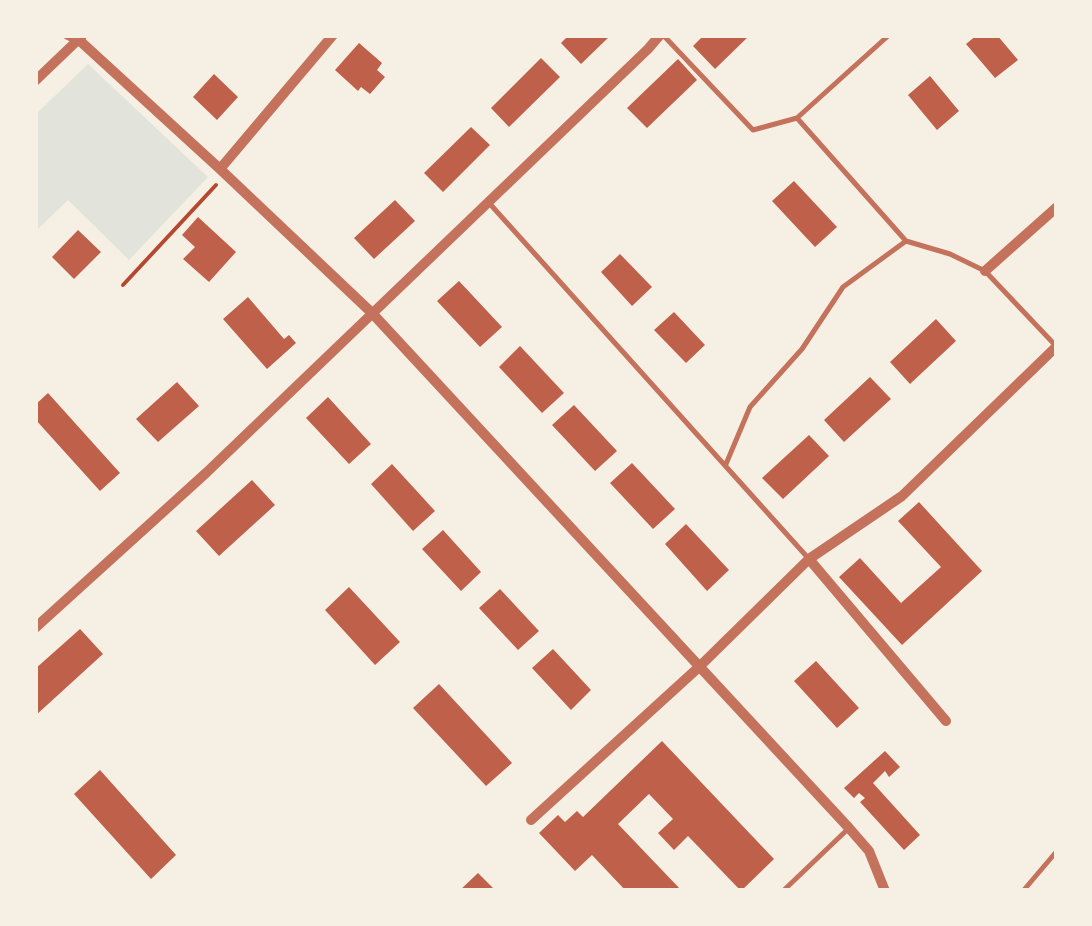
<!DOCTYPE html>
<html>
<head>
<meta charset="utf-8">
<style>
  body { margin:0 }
  #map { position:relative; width:1092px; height:926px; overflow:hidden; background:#f6efe4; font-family:"Noto Sans",sans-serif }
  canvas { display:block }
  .frame { position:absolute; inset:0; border:38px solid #f6efe4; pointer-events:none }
</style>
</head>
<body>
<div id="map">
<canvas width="1092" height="926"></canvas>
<div class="frame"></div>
</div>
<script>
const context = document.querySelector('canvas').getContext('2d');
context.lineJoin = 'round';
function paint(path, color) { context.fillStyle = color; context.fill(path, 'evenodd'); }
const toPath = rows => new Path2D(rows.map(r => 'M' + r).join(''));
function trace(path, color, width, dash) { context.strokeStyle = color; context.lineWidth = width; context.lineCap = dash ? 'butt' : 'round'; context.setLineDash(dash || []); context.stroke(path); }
paint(toPath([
  [88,64,208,177,129,260,68,200,35,232,35,115]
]), '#e2e4dc');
paint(toPath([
  [569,35,611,35,581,64,561,43],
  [704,35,750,35,715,69,693,46],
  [977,35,997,35,1018,60,995,78,966,44],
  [359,43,382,63,377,70,385,77,370,94,361,87,358,91,335,70],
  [541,58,560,77,509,127,491,108],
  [678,59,697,80,647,128,627,108],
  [214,74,238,97,217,120,193,97],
  [930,76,959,111,937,130,908,95],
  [471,127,490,145,443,192,424,173],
  [794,181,837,227,815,247,772,201],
  [395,200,415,221,374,259,354,238],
  [198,217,236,252,209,282,183,259,195,247,182,235],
  [78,230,101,252,74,279,52,257],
  [620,254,652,287,632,306,601,272],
  [459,281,502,327,480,347,437,301],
  [248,297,284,339,289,335,296,343,267,369,223,319],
  [674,312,705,345,686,363,654,330],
  [936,319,956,341,910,384,890,362],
  [520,346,564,393,542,413,499,367],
  [870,377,891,399,844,442,824,420],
  [177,382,199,406,158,442,136,419],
  [48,393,120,473,100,491,35,419,35,405],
  [328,397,371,444,349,464,306,418],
  [574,405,617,451,595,471,552,425],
  [809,435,829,456,783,499,762,478],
  [632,463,675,509,653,529,610,483],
  [392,464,435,511,413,531,371,484],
  [252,480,275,505,219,556,196,531],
  [919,502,982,571,902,645,839,577,860,558,901,603,941,567,898,521],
  [686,524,729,570,707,591,665,544],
  [443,530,481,572,461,591,422,549],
  [349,587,400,642,375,665,325,610],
  [500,589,539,631,518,650,479,608],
  [80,629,103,654,35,716,35,669],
  [553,649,591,690,571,710,532,668],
  [816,661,859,708,837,728,794,681],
  [439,684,512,763,486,786,413,708],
  [662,741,774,859,741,891,688,836,674,850,658,833,673,819,649,794,618,824,682,891,626,891,592,855,575,871,539,833,558,815,565,822,577,811,583,817],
  [885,751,900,767,889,777,885,771,873,783,920,835,904,850,860,802,865,798,859,793,854,798,844,788],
  [100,770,176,855,151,879,74,794],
  [478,873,496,891,459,891]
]), '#bf614a');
trace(toPath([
  [123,285,216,185]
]), '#b5482f', 4);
trace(toPath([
  [663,35,753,130,797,118,889,35],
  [797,118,906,241,950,254,985,271,1056,346],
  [490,204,809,559],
  [726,464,750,407,802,349,843,287,906,241],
  [783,891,849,828],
  [1023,891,1057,851]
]), '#c5725c', 5);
trace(toPath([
  [68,35,79,40,220,169,372,313,849,828,869,851,885,891],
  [35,81,82,36],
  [220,169,333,35],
  [985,271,1057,207],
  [809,559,946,721],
  [35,628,206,473,648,49,660,35],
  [531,820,699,667,809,559,902,496,1057,346]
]), '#c5725c', 10);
</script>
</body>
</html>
